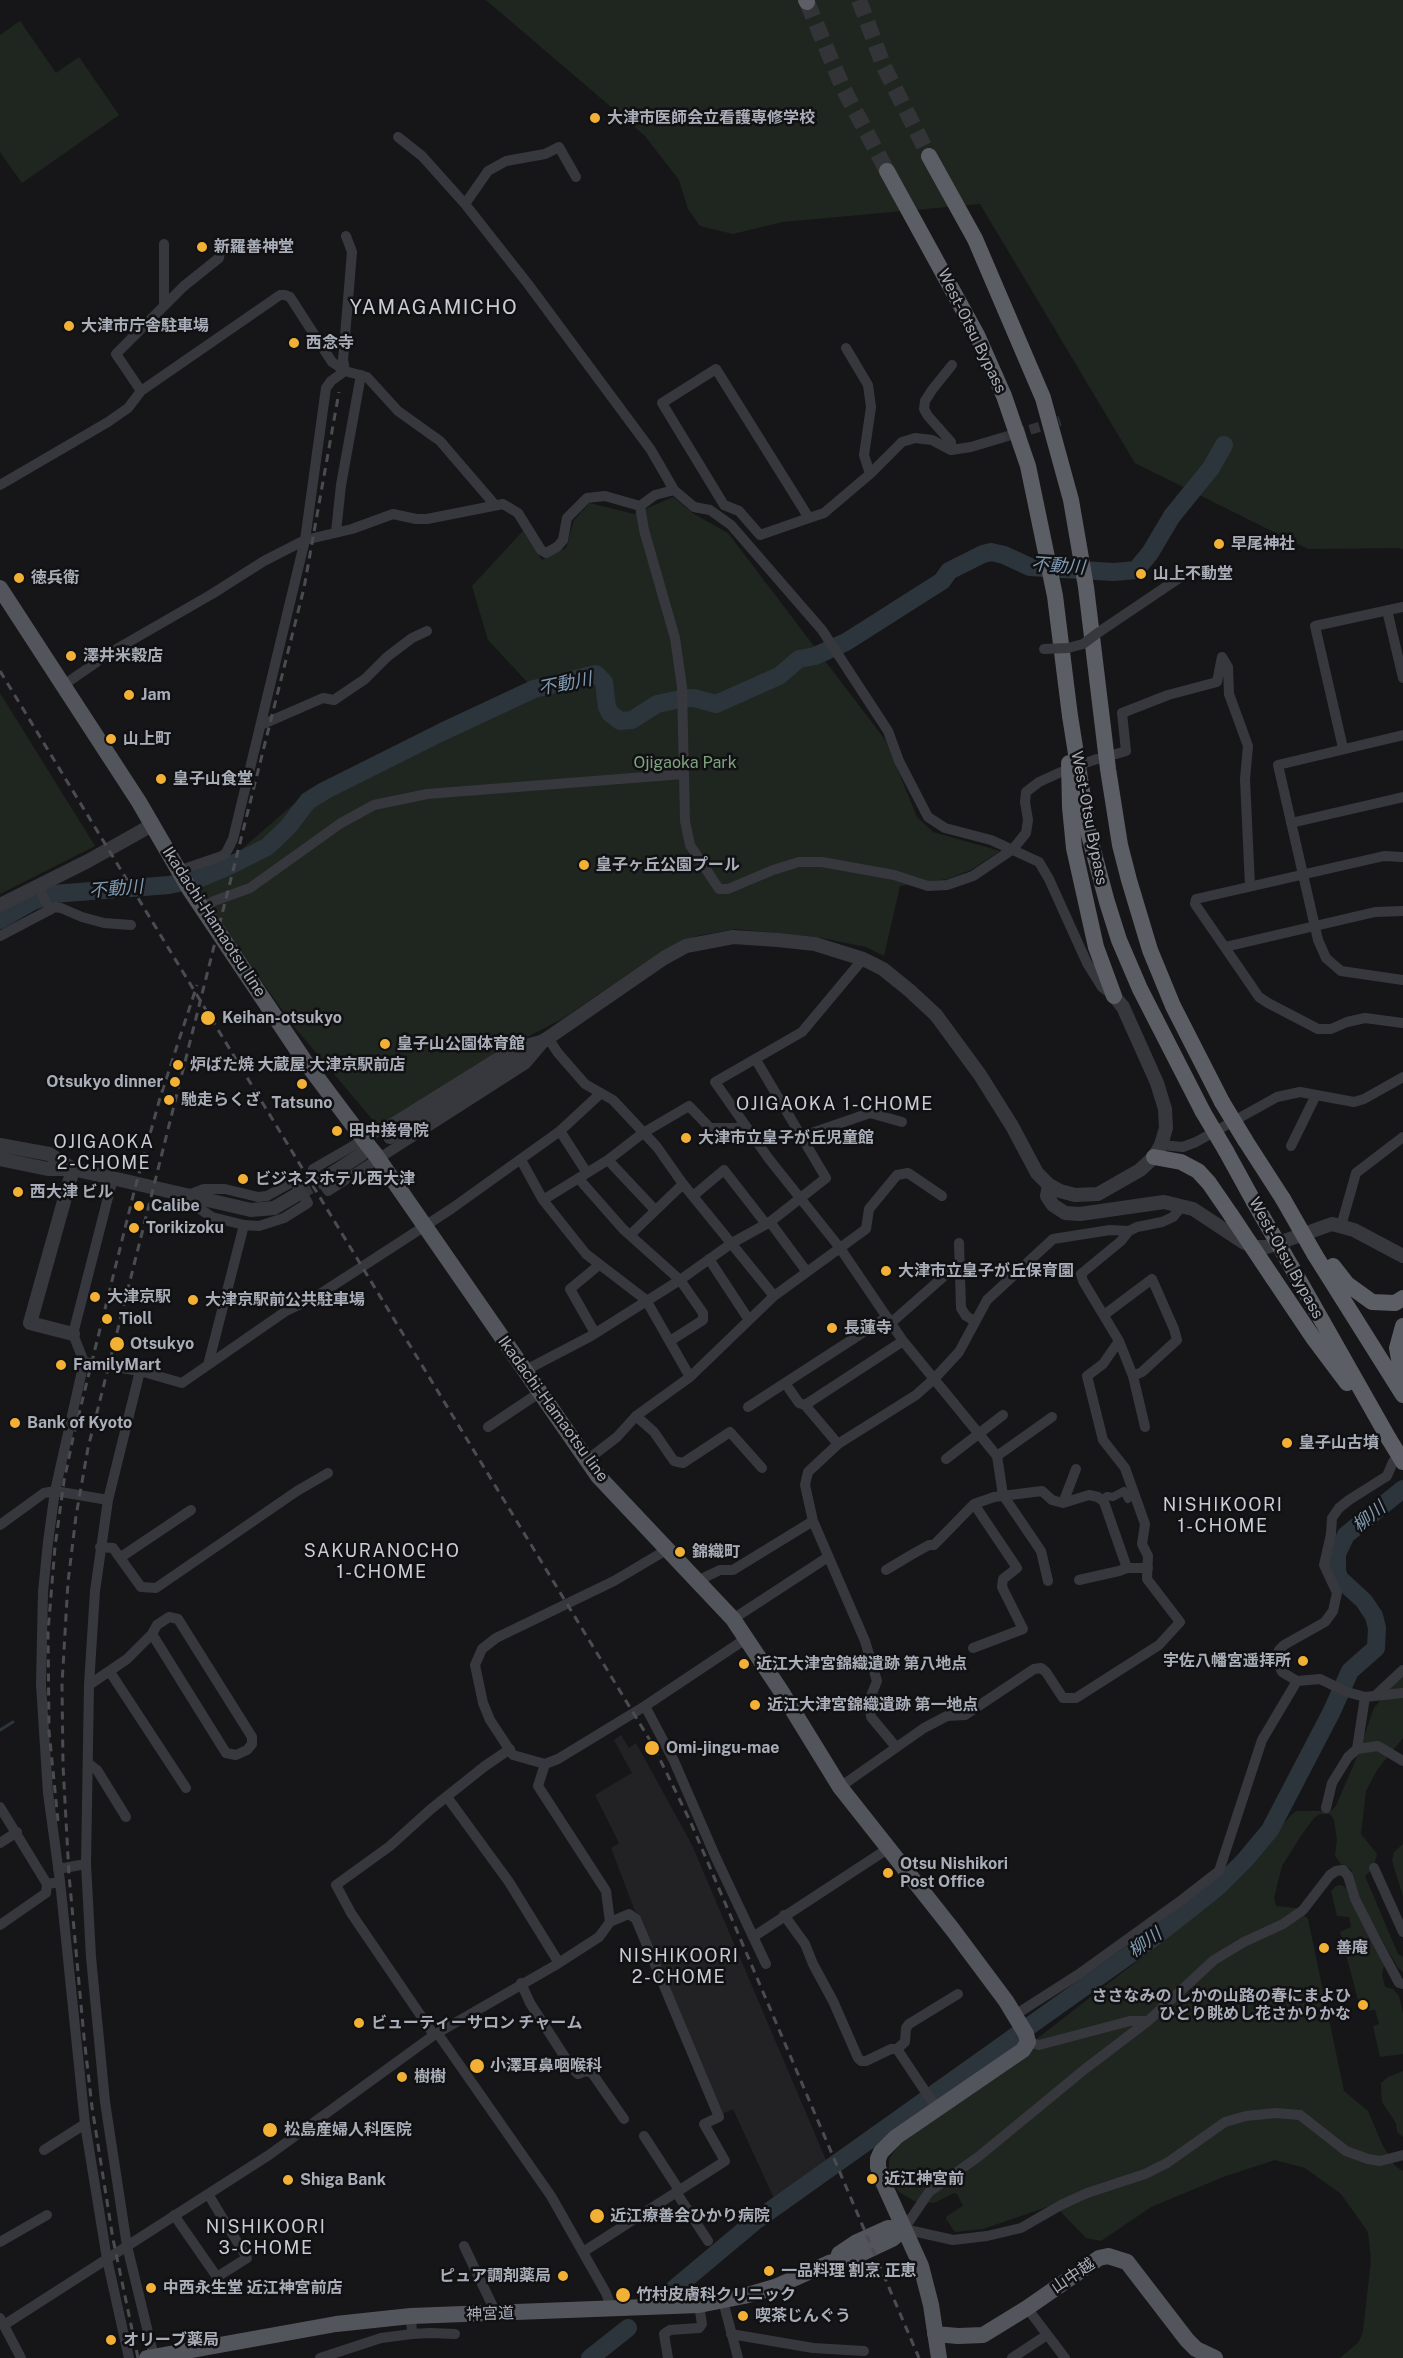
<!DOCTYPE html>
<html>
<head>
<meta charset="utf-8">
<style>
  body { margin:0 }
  canvas { display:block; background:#161618 }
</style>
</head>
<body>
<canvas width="1403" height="2358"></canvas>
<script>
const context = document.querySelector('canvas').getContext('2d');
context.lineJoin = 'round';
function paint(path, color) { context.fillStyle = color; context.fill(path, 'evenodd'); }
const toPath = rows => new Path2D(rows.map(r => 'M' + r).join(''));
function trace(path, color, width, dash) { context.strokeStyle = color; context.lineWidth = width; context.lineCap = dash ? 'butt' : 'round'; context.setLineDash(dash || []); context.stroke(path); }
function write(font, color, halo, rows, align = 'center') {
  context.font = font + ' "Public Sans","Noto Sans JP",sans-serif'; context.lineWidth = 5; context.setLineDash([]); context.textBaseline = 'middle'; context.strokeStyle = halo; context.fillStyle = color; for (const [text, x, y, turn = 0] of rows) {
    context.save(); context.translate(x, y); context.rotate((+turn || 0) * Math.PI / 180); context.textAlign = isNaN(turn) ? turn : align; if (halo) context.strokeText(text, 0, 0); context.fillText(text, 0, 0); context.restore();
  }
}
paint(toPath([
  [621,1735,629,1748,636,1743,692,1845,826,2160,774,2198,733,2109,722,2114,640,1919,635,1911,611,1848,619,1843,595,1795,632,1773,614,1740]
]), '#222225');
paint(toPath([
  [486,0,1403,0,1403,549,1397,548,1308,549,1135,463,980,204,782,222,733,234,700,226,688,209,679,180,645,136],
  [20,21,56,73,79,57,119,115,22,183,0,152,0,35],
  [673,497,694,514,728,533,886,741,917,817,933,832,1000,851,971,870,947,879,900,886,884,956,866,947,817,937,735,929,696,936,643,964,562,1019,525,1038,382,1125,377,1125,296,1029,186,876,228,861,303,796,531,686,488,640,472,586,523,531,542,560,566,548,574,520,590,503,634,514],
  [0,693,95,846,0,894],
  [1403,1673,1403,1738,1377,1770,1366,1791,1361,1834,1377,1854,1373,1869,1365,1876,1398,1954,1403,1957,1403,1972,1398,1968,1371,1921,1358,1895,1351,1869,1341,1864,1335,1856,1337,1840,1334,1820,1330,1814,1320,1814,1314,1818,1300,1837,1282,1866,1274,1898,1276,1906,1296,1908,1308,1919,1344,2091,1368,2111,1382,2144,1395,2166,1403,2171,1403,2358,1340,2358,1359,2342,1363,2331,1371,2260,1368,2232,1341,2194,1305,2168,1275,2160,1223,2177,1151,2207,1101,2241,1086,2238,1060,2211,1047,2207,983,2229,955,2232,946,2219,947,2216,963,2206,957,2194,954,2193,934,2203,914,2201,899,2192,889,2176,889,2159,898,2146,1224,1894,1291,1815,1297,1811,1331,1811,1336,1806,1354,1764,1374,1708],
  [1403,1844,1403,1896,1392,1861,1394,1852],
  [1341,1885,1346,1888,1350,1900,1384,1965,1382,1974,1385,1987,1393,1989,1399,1996,1403,2013,1403,2054,1380,2057,1373,2026,1379,2024,1375,2010,1361,2011,1340,1932,1351,1927,1349,1917,1337,1916,1331,1891,1336,1886],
  [1403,2071,1403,2137,1397,2132,1396,2123,1382,2102,1381,2083,1388,2077]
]), '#1e261f');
trace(toPath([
  [0,1730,13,1722]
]), '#2c353c', 3);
trace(toPath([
  [0,920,33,901,53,894,169,885,198,879,225,868,267,847,288,827,308,801,324,791,442,732,534,689,596,674,604,682,607,707,610,713,620,721,632,720,657,704,685,698,694,698,716,704,779,676,799,659,815,656,846,642,942,581,949,571,983,554,991,552,1004,555,1030,567,1114,572,1136,570,1150,553,1172,516,1211,468,1224,445],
  [674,2289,754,2222,1156,1936,1217,1888,1245,1860,1270,1830,1331,1713,1350,1671,1376,1648,1377,1628,1374,1616,1364,1601,1339,1578,1337,1571,1337,1554,1346,1535,1403,1489],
  [590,2358,628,2328]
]), '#2c353c', 18);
trace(toPath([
  [1001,438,1060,421]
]), '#333438', 10, [10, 5]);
trace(toPath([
  [298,1194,325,1178]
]), '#333438', 14, [14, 7]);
trace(toPath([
  [859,0,884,67,929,156],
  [807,2,843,88,887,171]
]), '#333438', 16, [16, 8]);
trace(toPath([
  [1101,1500,1107,1496,1113,1497,1124,1491,1128,1499,1134,1493]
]), '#37383d', 8);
trace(toPath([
  [398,137,422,156,465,204,528,284,651,450,674,490,694,507,710,510,731,525,822,630,888,731,899,761,928,817,945,828,991,840,1039,862,1049,879,1087,963,1102,987,1111,994],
  [465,204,488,171,506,161,545,154,559,147,576,177],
  [164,306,184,286,219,258,221,246],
  [846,348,868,385,871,407,864,455,870,474],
  [141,391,116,354,164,306,164,244],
  [951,450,951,442,928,416,924,409,925,401,932,390,952,365],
  [0,485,108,422,128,408,141,391,280,295,285,295,290,297,332,362,345,371,367,377,398,411,440,441,495,505],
  [640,506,644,530,675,638,682,687,685,821,690,845,719,889,728,889,773,870,799,862,822,862,894,875,928,886,947,885,973,876,1013,849,1026,833,1028,820,1025,802,1026,792,1039,782,1061,772],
  [809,518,716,369,662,403,724,505,739,511,760,535,809,518,824,513,870,474,902,442,915,438,932,440,951,450,971,447,1001,438],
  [336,532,341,485,361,375],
  [1387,610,1403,678],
  [1099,632,1188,572],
  [1222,657,1228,667,1229,694,1248,746,1245,779,1250,886],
  [62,686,113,651,212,594,264,561,305,540,352,529,393,514,416,519,427,519,503,504,518,513,541,550,546,553,557,547,563,540,567,518,587,498,605,496,640,506,655,495,674,490],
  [261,725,323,698,334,700,365,679,387,657,412,638,427,631],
  [1403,735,1278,765,1318,940,1326,958,1341,971,1403,980],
  [1343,748,1315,626,1403,607],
  [1116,754,1126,751,1122,713,1168,695,1217,682,1222,657],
  [1085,763,1097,759],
  [1291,823,1403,797],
  [1403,857,1384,856,1196,899,1195,904,1259,997,1268,1003,1318,1029,1331,1029,1347,1022,1365,1018,1403,1023],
  [178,871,222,856,226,853,233,839,305,540,326,388,331,381,345,371,343,360,352,252,346,236],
  [38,886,50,910],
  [203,908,214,901,250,888,341,823,374,805,427,794,684,774],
  [0,936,55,907,61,908,82,917,104,923,131,925],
  [1225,947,1375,912,1403,911],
  [863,959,802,1032,715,1082,769,1159,840,1248,903,1341,997,1456,1003,1495,1041,1551,1048,1581],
  [548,1038,526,1064,328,1191,313,1169,384,1128,514,1047,548,1038],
  [548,1038,558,1053,585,1084,613,1100,657,1147,683,1184,774,1296],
  [560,1131,587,1173],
  [800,1137,870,1113,902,1122],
  [1161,1145,1183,1147,1196,1142,1277,1097,1300,1092,1354,1102,1364,1099,1403,1077],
  [1291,1146,1316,1095],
  [521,1160,543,1200,586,1254,646,1300,690,1377],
  [608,1160,655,1210],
  [113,1178,73,1334,84,1362,55,1491,48,1542,43,1592,41,1684,48,1793,60,1881,85,2124,107,2259,129,2358],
  [579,1179,623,1229,680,1280,703,1313,703,1320,670,1341],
  [294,1181,308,1203,284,1218,259,1226,244,1225,212,1217,200,1209,188,1195,204,1189,225,1189,258,1197,267,1196,294,1181],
  [693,1196,724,1170,766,1224],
  [543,1200,608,1160,643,1133,689,1106,710,1128,736,1128,745,1125],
  [770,1222,807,1272],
  [1341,1226,1356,1173,1403,1137],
  [630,1235,683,1184],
  [959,1243,961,1308,966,1316,975,1321],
  [709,1259,749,1320],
  [1104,1315,1152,1279,1174,1329,1177,1340,1142,1372,1133,1376],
  [892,1322,959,1263],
  [595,1333,570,1289,599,1265],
  [1119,1341,1133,1376,1145,1427],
  [84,1362,140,1371,182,1383,286,1311,317,1296,451,1209,560,1131,601,1093],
  [208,1365,244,1225],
  [140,1371,108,1500,95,1591,89,1685,86,1864,91,1957,105,2102,127,2246,154,2357],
  [524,1371,591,1336,680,1280,732,1243,770,1222,826,1178,756,1060],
  [805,1405,903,1341],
  [748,1407,785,1383],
  [636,1416,654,1432,674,1461,683,1463,730,1432,762,1468],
  [488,1427,539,1393],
  [838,1444,805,1405,799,1403,785,1383,887,1317],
  [1403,1454,1393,1462,1387,1476,1349,1500,1339,1508,1332,1518,1331,1534,1324,1565,1337,1593,1333,1611,1325,1622,1284,1645,1279,1650,1276,1659,1282,1672,1297,1681,1320,1679,1347,1692,1365,1697,1403,1693],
  [997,1456,1052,1417],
  [946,1459,1003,1415],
  [587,1460,617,1437,636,1416,690,1377,774,1296,866,1229,869,1209,897,1175,908,1173,942,1196],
  [1063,1503,1076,1469],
  [0,1525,44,1493,55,1491,108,1500],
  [100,1547,113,1548,141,1587,156,1588,297,1491,328,1473],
  [668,1549,614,1581,496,1638,482,1649,475,1665,483,1703,490,1720,513,1755,545,1764,558,1759,645,1706,747,1638],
  [121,1557,191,1510],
  [886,1570,911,1555,929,1545,934,1545,974,1504,994,1497,1042,1491,1052,1500,1063,1503,1089,1495,1098,1497,1104,1502,1127,1568,1148,1568],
  [699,1580,720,1570,733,1570,813,1521],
  [1079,1580,1119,1571,1127,1568],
  [733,1619,828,1557],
  [973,1648,1023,1629,1002,1587,1003,1579,1017,1568,974,1504],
  [110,1672,186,1788],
  [89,1685,127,1659,152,1634,226,1753,236,1755,247,1750,252,1744,252,1737,178,1619,169,1617,157,1625,152,1634],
  [1375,1696,1403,1670],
  [645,1706,674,1761,716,1858,766,1964],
  [896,1747,871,1717,869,1701,877,1681,865,1641,813,1521,805,1485,808,1472,838,1444,916,1395,935,1378,959,1352,987,1300,1053,1239,1110,1230,1129,1231],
  [1357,1749,1378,1746,1403,1761],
  [89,1764,97,1770,126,1817],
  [840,1787,924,1728,947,1716,965,1715,1034,1669,1041,1668,1046,1672,1063,1698,1076,1698,1159,1645,1180,1622,1147,1579,1148,1556,1142,1544,1145,1524,1125,1468,1103,1440,1087,1376,1103,1364,1119,1341,1083,1281,1081,1274,1121,1241,1129,1231,1137,1227,1162,1222,1173,1217,1182,1206],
  [447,1797,509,1882,559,1963],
  [0,1807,47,1884],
  [1326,1808,1332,1783,1348,1757,1357,1749,1365,1697],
  [0,1843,17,1832],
  [1374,1868,1403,1932],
  [58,1869,86,1864],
  [784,1915,805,1944,813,1964,833,2001,858,2058,861,2061,866,2061,891,2049,897,2049,937,2109],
  [0,1925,46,1893,47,1884,54,1883],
  [753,1937,889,1848],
  [521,1983,530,2003,572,2068,578,2074,586,2071,592,2073,624,2119],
  [1015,2015,1079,1974,1183,1899,1219,1871,1262,1740,1297,1681],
  [1148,2021,1085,2069,978,2157,929,2192,904,2229,953,2240,987,2236,1021,2228,1061,2205,1087,2193,1145,2174,1167,2163,1225,2122,1246,2116,1276,2113,1300,2115,1346,2151,1368,2159,1380,2161,1403,2155],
  [438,2034,551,2196,606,2293,612,2309],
  [434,2035,351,1913,336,1885,390,1846,431,1809,485,1766,510,1749],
  [1028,2042,1039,2045,1130,2021,1148,2021,1214,1960,1244,1942,1283,1924,1303,1910,1330,1875,1336,1871,1343,1870,1348,1876,1355,1899,1376,1940,1399,1983,1403,1984],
  [897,2049,905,2042,906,2028,909,2024,958,1994],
  [644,2136,679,2190],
  [44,2150,85,2124],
  [676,2192,708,2241],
  [174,2215,217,2277,247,2258,208,2194],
  [0,2242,47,2215],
  [464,2246,496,2313],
  [583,2252,725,2161,704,2124,719,2117,636,1919,629,1914,610,1922],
  [723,2301,738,2358],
  [1027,2308,1065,2358],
  [0,2318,21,2358],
  [4,2325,269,2155,434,2035,554,1966,599,1937,610,1922,606,1891,538,1786,545,1764],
  [412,2334,430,2333,455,2334],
  [731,2334,813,2348,864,2351],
  [320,2358,381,2338,412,2334,411,2316],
  [668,2358,664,2334,670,2330,699,2328,702,2324,699,2305],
  [1012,2358,1047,2335]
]), '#37383d', 10);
trace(toPath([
  [0,905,88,861,152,825],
  [390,1137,548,1038,664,958,686,946,733,937,778,940,815,944,863,959,883,969,909,990,936,1015,980,1075,1012,1126,1037,1173,1049,1185,1060,1191,1075,1195,1098,1194,1140,1170,1154,1157,1161,1145,1166,1128,1165,1109,1157,1083,1123,1007,1114,996],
  [0,1145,49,1154,73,1169],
  [0,1159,48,1169,73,1169,251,1210,274,1208,298,1194],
  [325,1178,362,1154],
  [1049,1185,1047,1196,1053,1205,1065,1213,1080,1214,1164,1202,1193,1209,1243,1242,1255,1247,1267,1247,1332,1224,1354,1230,1403,1256],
  [73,1334,30,1323,73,1169]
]), '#37383d', 14);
trace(toPath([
  [0,588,139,802,190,890,304,1060,367,1144],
  [375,1154,598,1476,733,1619,781,1691,840,1787,953,1930,1006,2001,1026,2034,1028,2042,1023,2050,896,2137,881,2152,878,2159,878,2167,883,2182,921,2266,931,2305,939,2358],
  [839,2254,857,2242,888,2228,904,2229],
  [935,2334,958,2336,983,2335,1027,2308,1099,2258,1108,2256,1127,2262,1187,2340,1196,2349,1215,2358],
  [147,2358,336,2324,411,2316,699,2305,744,2296,775,2287,829,2263,860,2254,892,2239,904,2229]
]), '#53555c', 16);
trace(toPath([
  [806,0,807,2],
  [929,156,975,239,1043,398,1071,500,1086,587,1108,769,1120,845,1129,880,1150,950,1173,1006,1222,1102],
  [887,171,977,335,1004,396,1028,466,1055,596,1070,716,1089,835,1107,902,1119,940,1140,989,1203,1112],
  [1069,763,1070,807,1074,848,1096,947,1114,996],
  [1245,1140,1283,1199],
  [1226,1151,1254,1202],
  [1154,1157,1181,1162,1198,1171,1209,1183,1231,1215],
  [1315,1255,1403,1395],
  [1291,1266,1389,1439],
  [1333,1266,1347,1284,1372,1302,1395,1303,1403,1298],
  [1273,1278,1314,1339,1347,1383],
  [1403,1326,1397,1348,1403,1381]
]), '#5b5e65', 16);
trace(toPath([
  [0,671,654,1747,691,1823,919,2358],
  [58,1821,49,1731,48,1632,55,1547,64,1481,73,1438,134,1192,160,1098,197,985],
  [138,2358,113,2239,92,2107,84,2037,69,1875,63,1765,62,1684,68,1582,76,1516,88,1448,304,588,339,392]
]), '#4a4c52', 3, [8, 6]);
trace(toPath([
  [1044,649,1068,648,1083,644,1099,632]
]), '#37383d', 10);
trace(toPath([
  [367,1144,375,1154]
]), '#53555c', 16);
trace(toPath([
  [1222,1102,1245,1140],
  [1203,1112,1226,1151],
  [1283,1199,1315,1255],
  [1254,1202,1291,1266],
  [1231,1215,1273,1278],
  [1389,1439,1403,1462]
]), '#5b5e65', 16);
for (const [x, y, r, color] of [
  [595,118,6,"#f2b134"],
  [202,247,6,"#f2b134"],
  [69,326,6,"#f2b134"],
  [294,343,6,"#f2b134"],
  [1219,544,6,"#f2b134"],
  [1141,574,6,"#f2b134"],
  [19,578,6,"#f2b134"],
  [71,656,6,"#f2b134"],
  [129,695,6,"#f2b134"],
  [111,739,6,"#f2b134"],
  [161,779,6,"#f2b134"],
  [584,865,6,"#f2b134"],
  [208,1018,8,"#f2b134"],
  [385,1044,6,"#f2b134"],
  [178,1065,6,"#f2b134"],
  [175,1082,6,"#f2b134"],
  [302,1084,6,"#f2b134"],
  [169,1100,6,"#f2b134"],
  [337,1131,6,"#f2b134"],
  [686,1138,6,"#f2b134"],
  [243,1179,6,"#f2b134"],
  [18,1192,6,"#f2b134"],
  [139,1206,6,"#f2b134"],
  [134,1228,6,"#f2b134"],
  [886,1271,6,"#f2b134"],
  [95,1297,6,"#f2b134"],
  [193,1300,6,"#f2b134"],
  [107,1319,6,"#f2b134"],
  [832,1328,6,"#f2b134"],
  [117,1344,8,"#f2b134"],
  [61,1365,6,"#f2b134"],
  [15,1423,6,"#f2b134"],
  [1287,1443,6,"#f2b134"],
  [680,1552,6,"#f2b134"],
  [1303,1661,6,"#f2b134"],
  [744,1664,6,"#f2b134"],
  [755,1705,6,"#f2b134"],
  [652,1748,8,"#f2b134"],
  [888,1873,6,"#f2b134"],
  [1324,1948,6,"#f2b134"],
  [1363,2005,6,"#f2b134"],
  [359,2023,6,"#f2b134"],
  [477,2066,8,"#f2b134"],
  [402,2077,6,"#f2b134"],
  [270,2130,8,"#f2b134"],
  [872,2179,6,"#f2b134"],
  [288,2180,6,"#f2b134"],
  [597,2216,8,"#f2b134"],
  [769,2271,6,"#f2b134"],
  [563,2276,6,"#f2b134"],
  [151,2288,6,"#f2b134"],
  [623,2295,8,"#f2b134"],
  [743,2316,6,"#f2b134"],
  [111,2340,6,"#f2b134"]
]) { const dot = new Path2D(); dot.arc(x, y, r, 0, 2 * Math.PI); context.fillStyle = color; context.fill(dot); trace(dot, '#111113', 2); }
write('bold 16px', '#a8adb8', '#111113', [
  ["大津市医師会立看護専修学校",607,118],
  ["新羅善神堂",214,247],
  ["大津市庁舎駐車場",81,326],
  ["西念寺",306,343],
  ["早尾神社",1231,544],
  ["山上不動堂",1153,574],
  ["徳兵衛",31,578],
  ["澤井米穀店",83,656],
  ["Jam",141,695],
  ["山上町",123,739],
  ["皇子山食堂",173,779],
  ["皇子ヶ丘公園プール",596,865],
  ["Keihan-otsukyo",222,1018],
  ["皇子山公園体育館",397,1044],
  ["炉ばた焼 大蔵屋 大津京駅前店",190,1065],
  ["Otsukyo dinner",163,1082,"right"],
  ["馳走らくざ",181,1100],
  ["Tatsuno",302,1103,"center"],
  ["田中接骨院",349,1131],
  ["大津市立皇子が丘児童館",698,1138],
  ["ビジネスホテル西大津",255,1179],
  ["西大津 ビル",30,1192],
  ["Calibe",151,1206],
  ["Torikizoku",146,1228],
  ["大津市立皇子が丘保育園",898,1271],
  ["大津京駅",107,1297],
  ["大津京駅前公共駐車場",205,1300],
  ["Tioll",119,1319],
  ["長蓮寺",844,1328],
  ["Otsukyo",130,1344],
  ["FamilyMart",73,1365],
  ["Bank of Kyoto",27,1423],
  ["皇子山古墳",1299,1443],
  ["錦織町",692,1552],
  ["宇佐八幡宮遥拝所",1291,1661,"right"],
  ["近江大津宮錦織遺跡 第八地点",756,1664],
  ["近江大津宮錦織遺跡 第一地点",767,1705],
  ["Omi-jingu-mae",666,1748],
  ["Otsu Nishikori",900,1864],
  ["Post Office",900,1882],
  ["善庵",1336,1948],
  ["ささなみの しかの山路の春にまよひ",1351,1996,"right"],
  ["ひとり眺めし花さかりかな",1351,2014,"right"],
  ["ビューティーサロン チャーム",371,2023],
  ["小澤耳鼻咽喉科",490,2066],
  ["樹樹",414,2077],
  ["松島産婦人科医院",284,2130],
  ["近江神宮前",884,2179],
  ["Shiga Bank",300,2180],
  ["近江療善会ひかり病院",610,2216],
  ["一品料理 割烹 正恵",781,2271],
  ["ピュア調剤薬局",551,2276,"right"],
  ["中西永生堂 近江神宮前店",163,2288],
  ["竹村皮膚科クリニック",636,2295],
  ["喫茶じんぐう",755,2316],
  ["オリーブ薬局",123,2340]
], 'left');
write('16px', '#a8adb8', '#111113', [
  ["West-Otsu Bypass",972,331,64],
  ["West-Otsu Bypass",1089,818,79],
  ["Ikadachi-Hamaotsu line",214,922,57],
  ["West-Otsu Bypass",1286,1258,61],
  ["Ikadachi-Hamaotsu line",553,1409,54],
  ["山中越",1073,2276,-34],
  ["神宮道",490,2314,-2]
]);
write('16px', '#7fa381', '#111113', [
  ["Ojigaoka Park",685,763]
]);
write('italic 18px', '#7f9bb3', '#111113', [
  ["不動川",1058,566,4],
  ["不動川",565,684,-11],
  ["不動川",116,889,-5],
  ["柳川",1369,1517,-39],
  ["柳川",1145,1943,-36]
]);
context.letterSpacing = '1.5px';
write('18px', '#c9ccd4', '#111113', [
  ["OJIGAOKA 1-CHOME",835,1104],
  ["OJIGAOKA",104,1142],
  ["2-CHOME",104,1163],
  ["NISHIKOORI",1223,1505],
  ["1-CHOME",1223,1526],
  ["SAKURANOCHO",382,1551],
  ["1-CHOME",382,1572],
  ["NISHIKOORI",679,1956],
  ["2-CHOME",679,1977],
  ["NISHIKOORI",266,2227],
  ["3-CHOME",266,2248]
]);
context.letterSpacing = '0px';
context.letterSpacing = '1.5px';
write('20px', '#c9ccd4', '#111113', [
  ["YAMAGAMICHO",434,308]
]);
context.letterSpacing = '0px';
</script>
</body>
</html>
